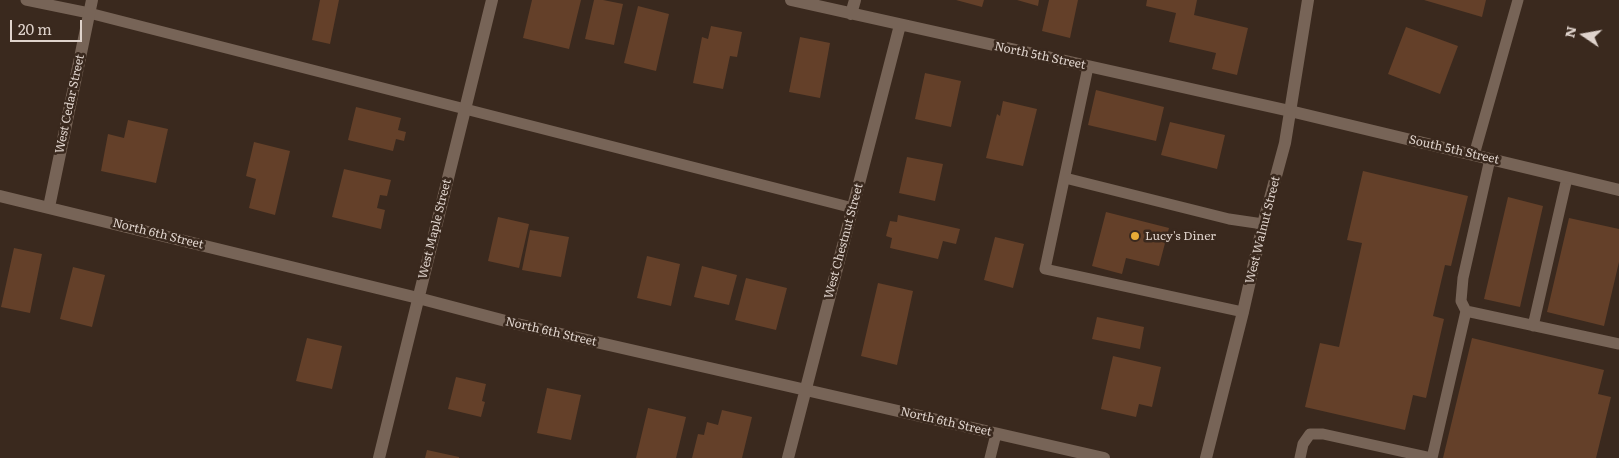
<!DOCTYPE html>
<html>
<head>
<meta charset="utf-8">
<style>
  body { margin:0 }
  #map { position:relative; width:1619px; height:458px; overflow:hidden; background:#3a291e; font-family:Literata,serif }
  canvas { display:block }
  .north { position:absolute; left:1559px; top:10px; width:50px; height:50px; -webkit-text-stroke:4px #3a291e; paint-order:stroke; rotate:282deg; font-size:14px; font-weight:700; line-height:20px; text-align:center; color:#dfd3cc }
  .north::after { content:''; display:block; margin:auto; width:18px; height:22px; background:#dfd3cc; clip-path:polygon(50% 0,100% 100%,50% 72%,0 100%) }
  .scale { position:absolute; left:10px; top:20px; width:72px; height:22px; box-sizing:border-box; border:2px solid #dfd3cc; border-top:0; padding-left:6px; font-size:15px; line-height:18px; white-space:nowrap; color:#dfd3cc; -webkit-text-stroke:4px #3a291e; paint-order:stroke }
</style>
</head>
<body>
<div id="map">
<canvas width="1619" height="458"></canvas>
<div class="north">N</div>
<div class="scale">20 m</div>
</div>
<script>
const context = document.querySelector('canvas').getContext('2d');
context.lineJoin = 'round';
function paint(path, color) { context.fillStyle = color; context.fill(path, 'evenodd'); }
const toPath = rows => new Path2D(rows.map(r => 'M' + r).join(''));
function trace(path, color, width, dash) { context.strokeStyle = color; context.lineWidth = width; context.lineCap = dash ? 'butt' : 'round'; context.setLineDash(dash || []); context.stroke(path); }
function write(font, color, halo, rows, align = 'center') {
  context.font = font + ' Literata,serif'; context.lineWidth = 5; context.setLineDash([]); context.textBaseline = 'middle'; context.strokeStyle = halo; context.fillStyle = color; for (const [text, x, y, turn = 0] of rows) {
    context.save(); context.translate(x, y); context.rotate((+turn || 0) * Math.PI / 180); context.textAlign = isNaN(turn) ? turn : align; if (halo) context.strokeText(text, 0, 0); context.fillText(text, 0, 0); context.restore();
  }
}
paint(toPath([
  [320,0,339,0,330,44,312,40],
  [532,0,581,0,569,49,523,38],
  [594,0,603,0,623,4,614,45,585,39],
  [956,0,984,0,982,7],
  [1017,0,1039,0,1038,6],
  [1049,0,1078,0,1070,38,1042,31],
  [1147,0,1197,0,1194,15,1248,28,1237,75,1212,69,1216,53,1169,42,1176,13,1146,6],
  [1424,0,1486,0,1482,17],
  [638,6,669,14,656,71,624,63],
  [711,26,742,32,737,57,730,56,723,89,693,83,702,37,708,39],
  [1406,27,1458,46,1440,94,1388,74],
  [800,37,830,43,820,98,789,92],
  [925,73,961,81,951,127,915,119],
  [1096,90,1164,107,1156,141,1088,125],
  [1003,101,1037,109,1023,166,986,158,997,114,1000,116],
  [356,107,401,118,398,130,406,132,404,141,396,139,393,151,348,140],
  [128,120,168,129,156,183,101,171,108,134,124,138],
  [1170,122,1225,135,1217,169,1161,155],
  [254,142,290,151,275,215,249,208,256,179,246,176],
  [907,157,943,164,935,201,899,193],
  [344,169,391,180,387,196,380,195,377,208,385,210,381,229,332,217],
  [1363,171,1468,196,1451,266,1445,265,1433,316,1444,319,1426,398,1413,395,1405,430,1305,407,1320,343,1339,347,1362,243,1347,240],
  [1508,197,1543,206,1520,307,1484,299],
  [1106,212,1169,228,1159,266,1126,258,1122,274,1092,266],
  [898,215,960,229,956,244,943,241,938,259,890,248,892,238,886,236,890,221,897,222],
  [498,217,529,224,519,268,488,261],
  [1569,218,1619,229,1619,262,1604,326,1547,312],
  [530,230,569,237,561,277,522,270],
  [995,237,1024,244,1013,288,984,280],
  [14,248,42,254,30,313,1,307],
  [647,256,680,264,671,306,637,298],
  [702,266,737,275,729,305,694,297],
  [73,267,105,275,92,327,60,319],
  [746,278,787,288,776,330,735,320],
  [878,283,913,291,897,365,861,356],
  [1097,317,1144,327,1140,349,1092,339],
  [307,338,342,346,332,389,296,381],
  [1472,338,1604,370,1598,394,1611,397,1596,458,1443,458],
  [1113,356,1161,367,1152,407,1139,404,1136,417,1101,409],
  [456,377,486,384,482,401,485,402,481,417,448,409],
  [547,388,581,395,571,440,537,433],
  [648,408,686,417,676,458,636,458],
  [722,410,752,417,742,458,692,458,698,434,704,435,707,422,718,425],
  [427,450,459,457,459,458,425,458]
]), '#644029');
trace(toPath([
  [26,0,89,13,853,208],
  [1088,67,1045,269,1243,312],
  [1474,155,1518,0],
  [1490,159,1463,278,1461,301,1466,311,1619,344],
  [1065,178,1229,219,1263,224],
  [1533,326,1567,178],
  [990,458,996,434],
  [1300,458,1303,444,1310,434,1323,434,1432,458],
  [1432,458,1466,311]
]), '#776457', 11);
trace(toPath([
  [791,0,1290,111,1619,190],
  [851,14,855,0],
  [0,196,418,298,517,324,1104,458],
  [49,207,92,0],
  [379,458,492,0],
  [788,458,900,25]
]), '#776457', 12);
trace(toPath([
  [1206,458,1243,312,1263,224,1285,143,1308,0]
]), '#776457', 12);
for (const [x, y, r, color] of [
  [1135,236,5,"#e8ab37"]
]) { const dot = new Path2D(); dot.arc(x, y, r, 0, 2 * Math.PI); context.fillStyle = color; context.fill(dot); trace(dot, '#3a291e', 2); }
write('12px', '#dfd3cc', '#3a291e', [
  ["North 5th Street",1040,56,12],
  ["West Cedar Street",70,104,-78],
  ["South 5th Street",1454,150,13],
  ["West Maple Street",435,229,-76],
  ["West Walnut Street",1263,230,-76],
  ["North 6th Street",158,234,14],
  ["West Chestnut Street",844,241,-75],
  ["North 6th Street",551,332,13],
  ["North 6th Street",946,422,13]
]);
write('12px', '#dfd3cc', '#3a291e', [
  ["Lucy's Diner",1145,236]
], 'left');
</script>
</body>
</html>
